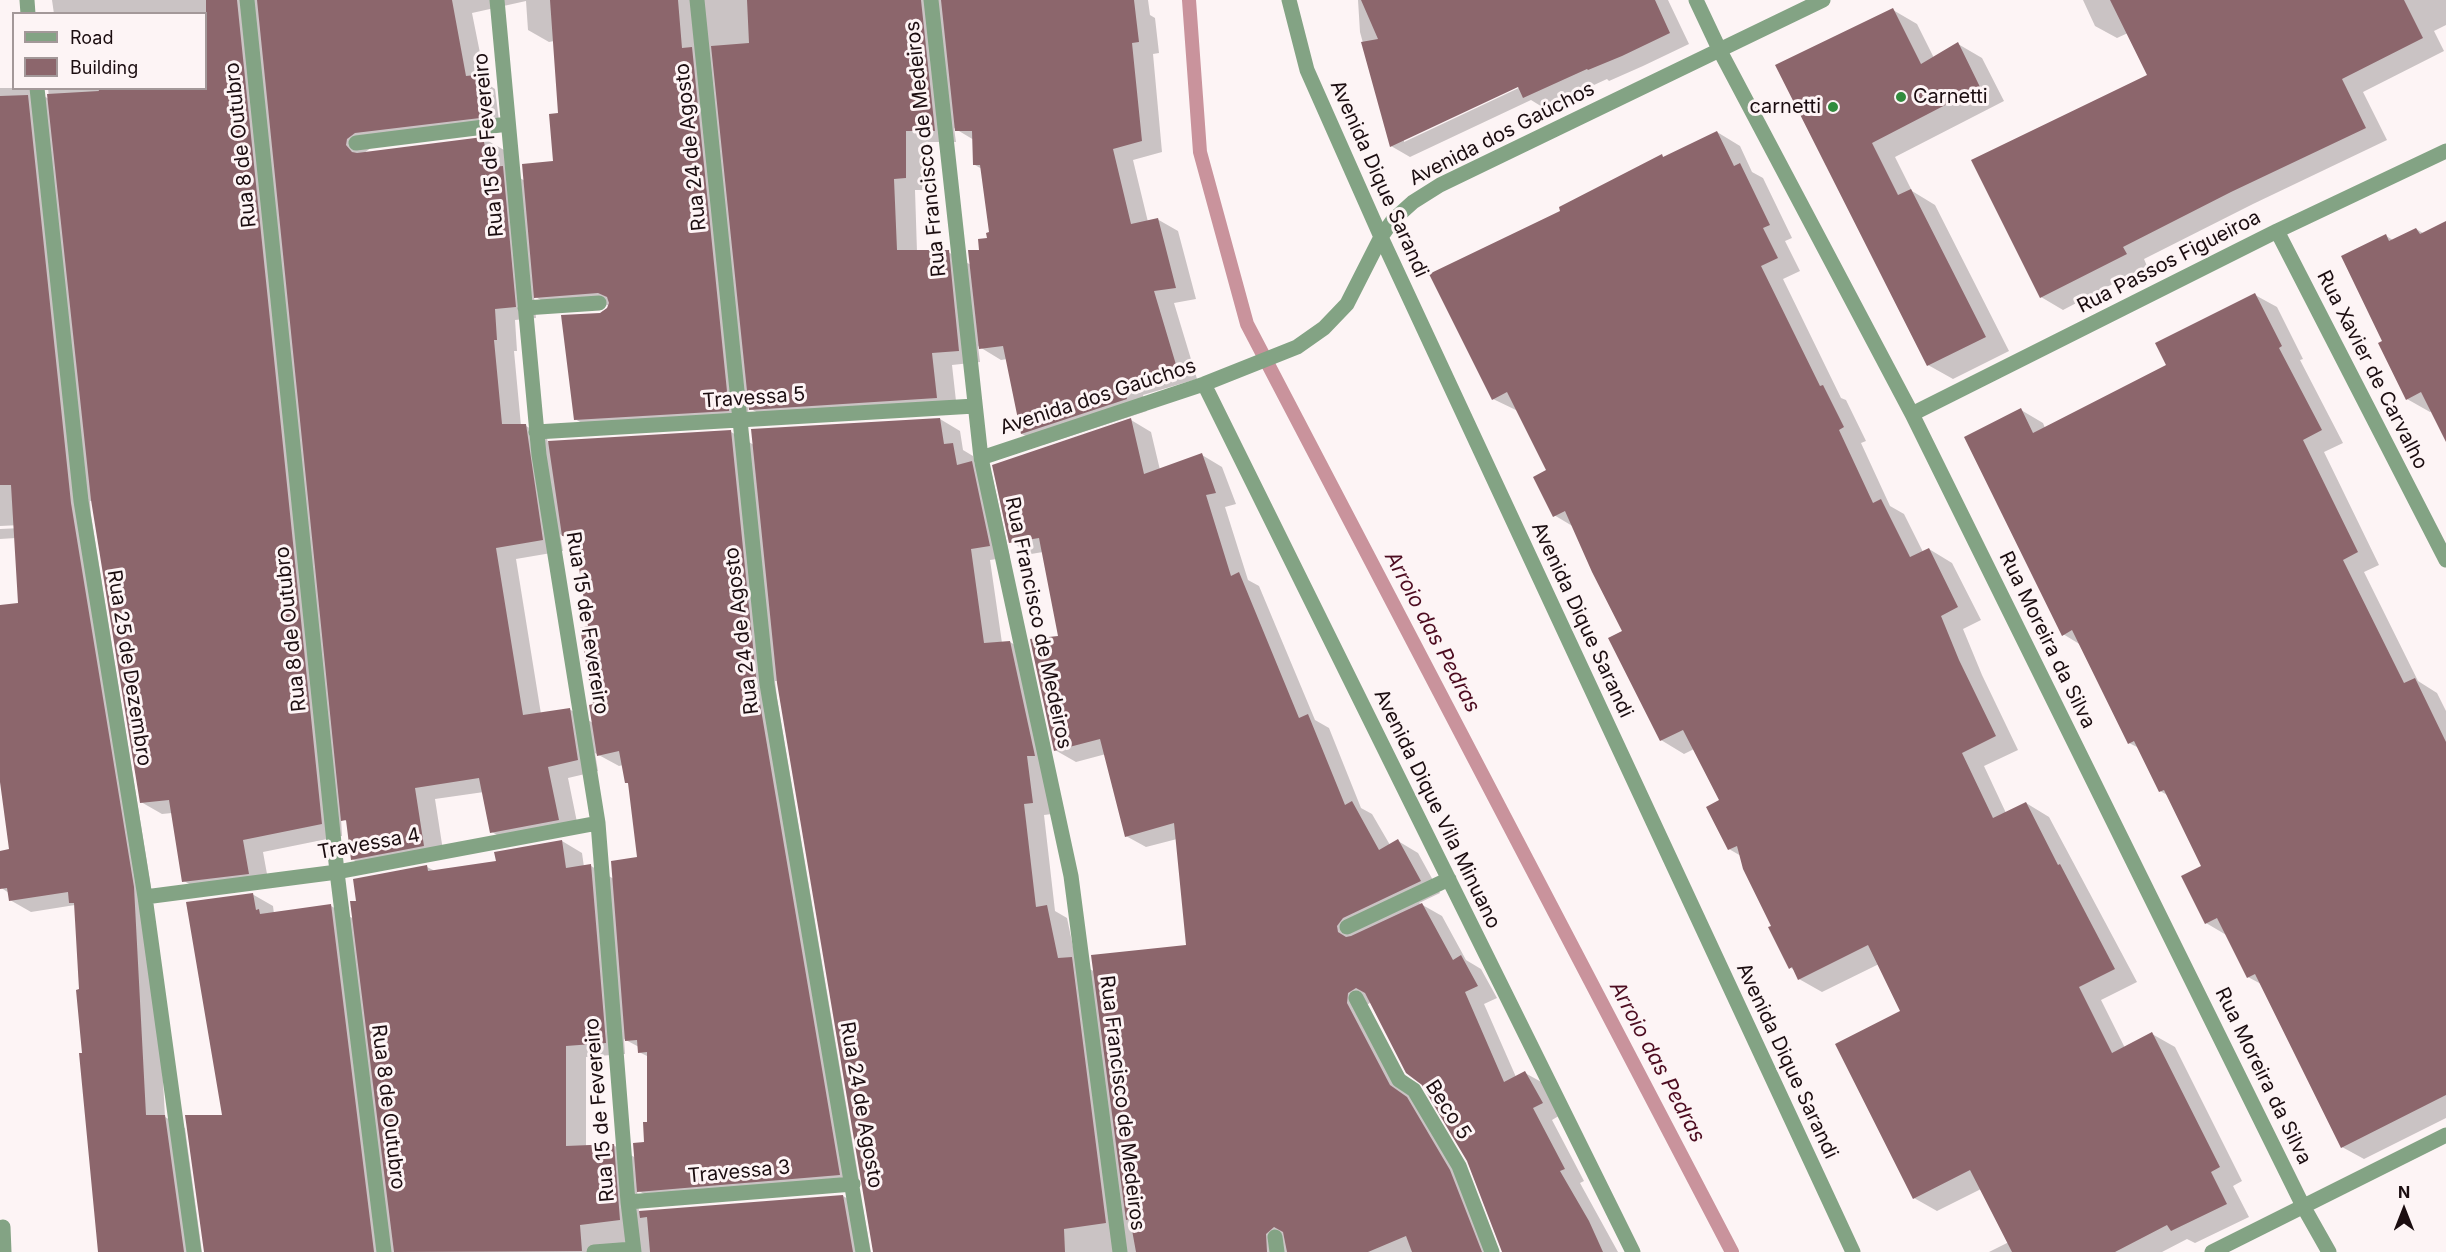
<!DOCTYPE html>
<html>
<head>
<meta charset="utf-8">
<style>
  body { margin:0 }
  #map { position:relative; width:2446px; height:1252px; overflow:hidden; background:#fdf4f5; font-family:Inter,sans-serif }
  canvas { display:block }
  .legend { position:absolute; left:12px; top:12px; width:195px; height:78px; box-sizing:border-box; background:#fdf4f5; border:2px solid #a39899; margin:0; padding:8px 10px; list-style:none; font-size:18px; color:#1b0d10 }
  .legend li { display:flex; align-items:center; gap:12px; height:30px }
  .legend b { width:30px; border:2px solid #a39899 }
  .north { position:absolute; left:2374px; top:1180px; width:60px; height:60px; -webkit-text-stroke:4px #fdf4f5; paint-order:stroke; rotate:0deg; font-size:16px; font-weight:700; line-height:24px; text-align:center; color:#1b0d10 }
  .north::after { content:''; display:block; margin:auto; width:21px; height:27px; background:#1b0d10; clip-path:polygon(50% 0,100% 100%,50% 72%,0 100%) }
</style>
</head>
<body>
<div id="map">
<canvas width="2446" height="1252"></canvas>
<ul class="legend">
<li><b style="height:8px;background:#83a384"></b>Road</li>
<li><b style="height:16px;background:#8c666c"></b>Building</li>
</ul>
<div class="north">N</div>
</div>
<script>
const context = document.querySelector('canvas').getContext('2d');
context.lineJoin = 'round';
function paint(path, color) { context.fillStyle = color; context.fill(path, 'evenodd'); }
const toPath = rows => new Path2D(rows.map(r => 'M' + r).join(''));
function trace(path, color, width, dash) { context.strokeStyle = color; context.lineWidth = width; context.lineCap = dash ? 'butt' : 'round'; context.setLineDash(dash || []); context.stroke(path); }
function write(font, color, halo, rows, align = 'center') {
  context.font = font + ' Inter,sans-serif'; context.lineWidth = 6; context.setLineDash([]); context.textBaseline = 'middle'; context.strokeStyle = halo; context.fillStyle = color; for (const [text, x, y, turn = 0] of rows) {
    context.save(); context.translate(x, y); context.rotate((+turn || 0) * Math.PI / 180); context.textAlign = isNaN(turn) ? turn : align; if (halo) context.strokeText(text, 0, 0); context.fillText(text, 0, 0); context.restore();
  }
}
paint(toPath([
  [52,0,1148,0,1150,15,1155,18,1159,53,1153,54,1162,152,1133,160,1148,222,1157,219,1178,231,1196,299,1174,303,1197,379,1143,395,1147,411,1043,445,1022,434,1007,359,1001,360,978,346,980,362,952,365,957,410,771,421,748,407,749,422,596,431,575,419,601,314,609,309,610,305,556,309,534,296,536,318,515,320,517,351,514,351,521,426,526,426,547,438,548,443,731,432,754,445,940,419,960,431,963,450,973,456,975,465,992,475,1010,557,990,560,1002,643,1010,642,1030,654,1052,814,1044,815,1055,911,1067,918,1076,961,1095,972,1188,946,1177,839,1146,847,1126,836,1106,754,1076,762,1055,750,1060,638,1043,552,1031,554,1011,542,1131,420,1151,432,1160,470,1202,455,1222,467,1236,504,1225,507,1248,580,1259,586,1315,720,1329,728,1361,808,1372,814,1390,845,1398,841,1418,853,1440,893,1419,903,1442,916,1466,960,1481,969,1497,998,1484,1004,1516,1077,1525,1073,1545,1084,1562,1114,1552,1120,1584,1181,1580,1183,1618,1252,1503,1252,1469,1161,1371,1002,1367,1005,1367,1015,1427,1110,1497,1252,874,1252,778,681,775,681,777,698,860,1186,659,1202,637,1190,639,1212,843,1196,863,1208,871,1252,205,1252,252,894,273,906,274,914,331,906,354,919,357,902,427,867,435,871,498,862,562,841,582,853,584,867,591,866,614,879,638,858,629,784,626,782,623,765,619,766,595,753,598,771,568,778,579,832,512,844,492,832,484,792,435,799,444,857,373,871,352,859,348,822,341,818,342,836,263,852,269,885,205,893,184,881,172,813,162,814,141,802,92,501,90,501,91,515,153,900,165,1117,185,1128,202,1252,99,1252,83,1054,75,905,31,912,10,900,9,893,0,887,0,853,11,851,0,771,0,606,20,604,16,538,0,539,0,529,21,528,21,525,0,526,0,88,30,88,49,99,48,88,206,88,206,14,54,14],
  [526,1,528,30,549,42,554,41,560,115,554,162,525,181,507,170,504,150,483,138,364,153,376,144,500,129,495,89,486,83,472,13],
  [954,128,974,140,975,165,982,169,991,234,971,265,948,252,917,252,915,190,927,190,927,142,956,142],
  [560,534,577,546,589,628,594,706,593,723,569,709,541,714,516,559,563,551],
  [624,1039,639,1047,639,1052,649,1057,649,1124,646,1143,636,1158,613,1145,586,1147,586,1057,625,1054],
  [1358,0,1668,0,1689,44,1643,66,1609,81,1607,79,1544,108,1531,100,1410,157,1391,146,1360,32],
  [1524,82,1525,85,1404,142,1404,139],
  [2083,0,2446,0,2446,25,2434,31,2444,51,2363,92,2387,140,2253,204,2144,259,2147,266,2063,310,2041,297,2149,75,2128,33,2117,38,2095,26],
  [1893,10,1917,24,1934,58,1958,44,1982,58,2004,101,1895,157,1912,191,1935,205,2009,351,1953,379,1928,365,1777,66],
  [1717,132,1740,146,1752,172,1763,178,1792,238,1785,241,1800,271,1783,279,1841,398,1846,400,1866,441,1861,443,1890,506,1904,514,1923,552,1929,549,1952,563,1981,620,1963,629,1982,675,2018,750,1984,766,2006,813,2026,803,2049,817,2137,982,2101,1000,2125,1048,2152,1034,2175,1047,2242,1181,2233,1186,2249,1217,2195,1243,2187,1239,2162,1252,1989,1252,2009,1242,1981,1189,1937,1211,1914,1198,1902,1011,1879,964,1822,992,1799,979,1795,971,1790,967,1741,856,1729,849,1721,801,1694,749,1684,754,1661,740,1624,631,1574,527,1554,515,1548,471,1518,411,1493,399,1562,211,1662,156,1664,158],
  [2446,222,2446,438,2432,411,2430,412,2407,399,2384,342,2386,236,2393,240,2416,229,2423,233],
  [2255,295,2277,307,2303,359,2300,360,2343,443,2324,452,2379,565,2364,572,2418,681,2437,693,2446,711,2446,1118,2364,1159,2342,1147,2261,984,2248,977,2228,936,2206,923,2203,867,2169,796,2160,791,2139,748,2129,743,2081,645,2063,634,2021,410,2043,423,2045,428,2168,366]
]), '#0003');
trace(toPath([
  [1189,0,1200,152,1247,324,1732,1252]
]), '#c9939c', 14);
paint(toPath([
  [206,0,237,0,322,824,243,840,249,874,182,882,169,800,140,803,91,500,47,94,99,91,98,88,206,88],
  [257,0,452,0,466,76,475,75,480,118,355,133,347,139,346,145,352,152,357,153,483,137,489,167,503,166,516,307,495,309,497,340,494,340,502,424,526,424,543,540,496,548,523,715,570,708,578,760,548,767,559,820,490,833,479,778,415,788,424,846,351,860,346,820,341,821],
  [550,0,678,0,682,48,692,47,729,411,574,420,561,315,600,313,607,308,609,303,607,297,598,293,534,298,522,164,553,161,549,114,558,113],
  [747,0,921,0,935,131,906,131,906,178,894,179,897,250,949,250,959,351,932,353,937,398,749,410,711,46,749,43],
  [941,0,1134,0,1139,42,1132,43,1142,141,1113,149,1131,224,1158,218,1176,288,1154,291,1177,368,1123,383,1127,399,1021,434,1003,346,979,349,968,250,979,250,978,239,987,238,986,233,989,232,980,165,973,165,972,131,955,131],
  [1361,0,1655,0,1670,33,1622,56,1588,70,1587,69,1523,98,1518,87,1390,147,1361,42,1378,39],
  [2110,0,2404,0,2423,38,2342,79,2366,128,2231,192,2123,247,2127,254,2040,298,1971,160,2147,75],
  [1893,8,1921,64,1958,42,1980,87,1872,143,1898,195,1911,189,1986,337,1927,366,1775,65],
  [28,95,71,503,134,887,146,1115,165,1115,184,1252,98,1252,79,1053,82,1053,76,990,79,989,74,903,69,903,68,892,9,901,7,888,0,889,0,851,9,849,0,782,0,605,18,603,11,485,0,485,0,96],
  [1717,131,1734,166,1740,163,1770,225,1763,228,1778,258,1761,266,1820,386,1823,385,1844,427,1839,430,1873,503,1881,499,1910,557,1929,548,1958,607,1941,616,1959,660,1996,736,1962,753,1993,818,2026,802,2058,865,2060,864,2115,969,2079,987,2112,1053,2152,1032,2220,1167,2211,1172,2227,1204,2171,1231,2167,1225,2115,1252,2012,1252,1970,1170,1913,1199,1835,1044,1900,1011,1868,945,1798,980,1792,967,1789,969,1768,927,1771,926,1743,869,1737,846,1728,850,1706,807,1719,800,1683,730,1660,741,1608,638,1622,631,1592,572,1565,511,1553,517,1533,477,1546,470,1507,392,1492,400,1429,274,1560,211,1559,207,1662,154,1663,157],
  [2446,221,2446,442,2421,392,2406,400,2378,343,2382,341,2341,256,2386,234,2389,241,2416,228,2420,234],
  [2255,293,2282,346,2279,348,2322,430,2303,440,2358,552,2343,560,2404,683,2415,678,2446,742,2446,1095,2341,1148,2255,974,2247,978,2217,918,2205,924,2181,876,2201,866,2164,790,2159,792,2134,741,2128,744,2072,630,2062,636,1964,437,2021,408,2033,433,2166,365,2155,343],
  [940,418,944,444,953,443,957,465,972,461,990,546,971,549,984,643,1010,641,1035,756,1027,756,1033,803,1024,804,1036,907,1047,905,1058,958,1072,957,1106,1223,1064,1229,1065,1252,873,1252,777,683,751,429],
  [1131,418,1144,474,1202,453,1216,493,1206,495,1231,576,1239,572,1299,718,1308,714,1345,805,1352,801,1379,850,1398,839,1421,881,1343,918,1337,926,1338,932,1346,937,1351,936,1422,903,1453,960,1461,955,1478,986,1465,992,1504,1082,1525,1071,1543,1103,1533,1108,1565,1169,1560,1171,1589,1221,1603,1252,1502,1252,1467,1161,1422,1085,1406,1073,1365,993,1356,988,1348,993,1347,1003,1390,1085,1407,1097,1450,1170,1482,1252,1412,1252,1406,1236,1368,1252,1287,1252,1283,1232,1274,1227,1266,1234,1267,1252,1136,1252,1130,1219,1126,1220,1091,955,1186,945,1174,823,1125,837,1100,739,1054,751,1030,639,1058,636,1039,538,1009,543,992,465],
  [731,430,757,686,840,1175,637,1192,633,1143,644,1142,643,1122,647,1122,647,1052,638,1053,637,1040,625,1041,611,861,637,857,628,783,625,783,619,751,597,756,589,705,593,704,580,628,588,626,575,542,570,543,569,535,562,536,548,441],
  [562,840,566,868,591,864,606,1043,566,1046,566,1146,614,1144,620,1220,580,1225,582,1251,394,1252,350,901,356,901,353,879,427,865,428,871,496,861,494,852],
  [253,893,256,910,259,909,260,914,331,904,374,1252,204,1252,185,1115,222,1115,186,902],
  [843,1195,853,1252,650,1252,647,1217,640,1218,639,1211]
]), '#8c666c');
trace(toPath([
  [27,0,28,14],
  [247,0,337,872,384,1252],
  [497,0,539,455,598,823,628,1202,634,1252],
  [697,0,767,684,863,1252],
  [931,0,981,458,1071,876,1120,1252],
  [1289,0,1307,70,1381,237,1853,1252],
  [1696,0,1720,51,1912,414,2303,1206,2329,1252],
  [37,88,81,501,145,897,194,1252],
  [356,143,508,124],
  [2277,231,2446,560],
  [525,308,599,303],
  [1204,384,1633,1252],
  [1912,414,2277,231,2446,151],
  [536,432,975,406],
  [981,458,1204,384,1297,347,1324,328,1347,304,1381,237,1393,220,1413,202,1440,185,1823,0],
  [145,897,337,872,598,823],
  [1347,927,1449,879],
  [1356,998,1399,1080,1414,1090,1459,1166,1492,1252],
  [628,1202,853,1184],
  [3,1227,4,1252],
  [1275,1237,1277,1252],
  [594,1252,633,1249],
  [2212,1252,2446,1135]
]), '#83a384', 15);
for (const [x, y, r, color] of [
  [1901,97,6,"#318c3d"],
  [1833,107,6,"#318c3d"]
]) { const dot = new Path2D(); dot.arc(x, y, r, 0, 2 * Math.PI); context.fillStyle = color; context.fill(dot); trace(dot, '#fdf4f5', 2); }
write('20px', '#1b0d10', '#fdf4f5', [
  ["Carnetti",1913,97],
  ["carnetti",1821,107,"right"]
], 'left');
write('20px', '#1b0d10', '#fdf4f5', [
  ["Avenida dos Gaúchos",1502,134,-27],
  ["Rua 8 de Outubro",241,145,-96],
  ["Rua 15 de Fevereiro",489,145,-95],
  ["Rua 24 de Agosto",691,147,-96],
  ["Rua Francisco de Medeiros",926,149,-96],
  ["Avenida Dique Sarandi",1379,179,66],
  ["Rua Passos Figueiroa",2169,262,-27],
  ["Rua Xavier de Carvalho",2372,370,63],
  ["Avenida dos Gaúchos",1098,397,-18],
  ["Travessa 5",754,398,-4],
  ["Avenida Dique Sarandi",1582,620,65],
  ["Rua 15 de Fevereiro",587,623,81],
  ["Rua Francisco de Medeiros",1038,623,78],
  ["Rua 8 de Outubro",291,629,-96],
  ["Rua 24 de Agosto",742,631,-97],
  ["Rua Moreira da Silva",2047,640,64],
  ["Rua 25 de Dezembro",129,668,81],
  ["Avenida Dique Vila Minuano",1437,809,64],
  ["Travessa 4",369,844,-10],
  ["Avenida Dique Sarandi",1787,1061,65],
  ["Rua Moreira da Silva",2263,1076,64],
  ["Rua Francisco de Medeiros",1122,1103,83],
  ["Rua 24 de Agosto",861,1105,80],
  ["Rua 8 de Outubro",388,1107,83],
  ["Rua 15 de Fevereiro",600,1110,-95],
  ["Beco 5",1448,1110,57],
  ["Travessa 3",739,1172,-5]
]);
write('italic 21px', '#4d0c20', '#fdf4f5', [
  ["Arroio das Pedras",1432,632,62],
  ["Arroio das Pedras",1657,1062,62]
]);
</script>
</body>
</html>
